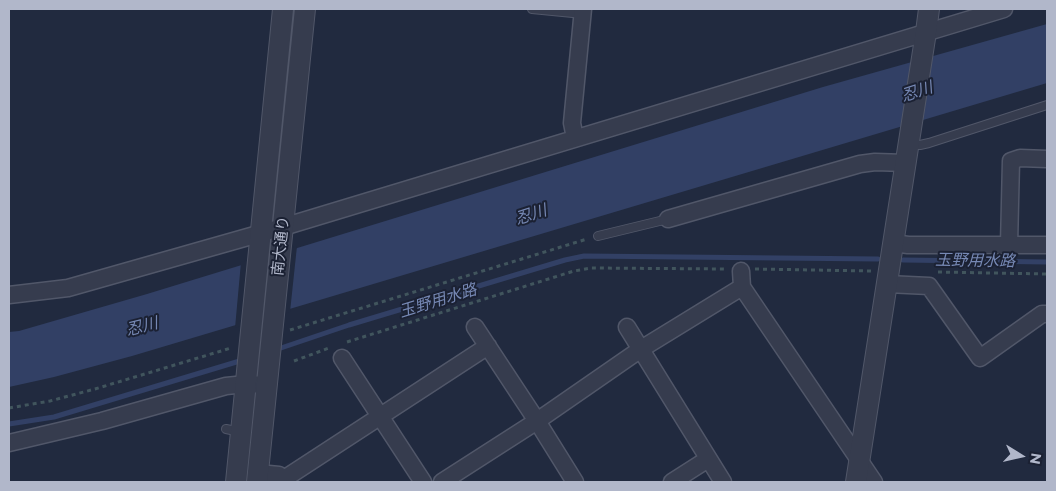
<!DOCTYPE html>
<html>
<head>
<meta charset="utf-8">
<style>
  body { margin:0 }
  #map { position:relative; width:1056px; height:491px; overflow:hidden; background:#212a3f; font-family:Montserrat,sans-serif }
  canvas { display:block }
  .frame { position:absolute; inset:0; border:10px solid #b1b7ca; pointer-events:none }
  .north { position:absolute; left:996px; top:431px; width:50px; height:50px; -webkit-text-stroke:4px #1b2133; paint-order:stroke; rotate:100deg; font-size:14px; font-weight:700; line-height:20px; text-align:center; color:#b1b7ca }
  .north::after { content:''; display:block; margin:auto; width:18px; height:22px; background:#b1b7ca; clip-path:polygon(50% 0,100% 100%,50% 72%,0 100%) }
</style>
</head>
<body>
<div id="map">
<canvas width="1056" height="491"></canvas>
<div class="frame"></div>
<div class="north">N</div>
</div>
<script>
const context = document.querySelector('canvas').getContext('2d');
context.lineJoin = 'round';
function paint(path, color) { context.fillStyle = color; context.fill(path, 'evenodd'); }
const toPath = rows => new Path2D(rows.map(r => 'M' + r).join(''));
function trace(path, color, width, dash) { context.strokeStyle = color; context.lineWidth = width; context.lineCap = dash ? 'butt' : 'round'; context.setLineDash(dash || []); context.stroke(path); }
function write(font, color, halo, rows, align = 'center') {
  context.font = font + ' Montserrat,"Noto Sans JP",sans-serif'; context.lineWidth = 4; context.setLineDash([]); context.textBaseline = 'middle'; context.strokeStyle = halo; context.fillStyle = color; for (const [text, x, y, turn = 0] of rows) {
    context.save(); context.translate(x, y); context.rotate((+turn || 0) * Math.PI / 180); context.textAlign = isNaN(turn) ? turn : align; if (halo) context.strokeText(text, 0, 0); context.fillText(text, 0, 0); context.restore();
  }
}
paint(toPath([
  [1047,24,1047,83,132,356,54,377,9,387,9,332,19,331,147,294,823,87]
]), '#324065');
paint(toPath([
  [297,246,290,312,235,328,241,262]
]), '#212a3f');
trace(toPath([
  [903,260,1047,262],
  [275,350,349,325,565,260,584,256,878,259],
  [9,424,54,417,243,360]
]), '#324065', 5);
const service = toPath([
  [532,9,583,14],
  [909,145,920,145,929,143,1047,105],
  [598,236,668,219],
  [226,429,241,432]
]);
const minor = toPath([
  [575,138,572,123,583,9],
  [668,219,860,164,875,162,906,163],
  [893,243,908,245,1047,245],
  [1009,245,1011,161,1020,158,1047,159],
  [741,271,742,287,874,482],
  [887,284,929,286,980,358,1042,314,1047,314],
  [9,295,68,288,283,227,1004,9],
  [475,327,537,421,575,482],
  [627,327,723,482],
  [342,358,423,482],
  [9,443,102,421,226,386,246,384,267,385],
  [258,473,279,475,284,479,488,346],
  [442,482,537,421,641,349,742,287],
  [672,482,708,459]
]);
const tertiary = toPath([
  [236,482,283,9],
  [257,482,305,9],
  [856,482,926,32,929,9]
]);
trace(service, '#515769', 10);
trace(minor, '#515769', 19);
trace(tertiary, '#515769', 22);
trace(toPath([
  [755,269,871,271],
  [938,272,1047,274],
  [290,330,587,239],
  [347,342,574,271,591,268,727,269],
  [294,361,329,348],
  [9,408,50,401,95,389,231,348]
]), '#41555d', 3, [4, 4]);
trace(service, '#363c4e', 8);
trace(minor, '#363c4e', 16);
trace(tertiary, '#363c4e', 20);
write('15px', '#b1b7ca', '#1b2133', [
  ["南大通り",281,246,-84]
]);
write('italic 16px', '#7688b4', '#1b2133', [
  ["忍川",917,92,-18],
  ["忍川",531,215,-18],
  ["玉野用水路",975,261,1],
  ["玉野用水路",438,301,-17],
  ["忍川",142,327,-14]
]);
</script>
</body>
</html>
